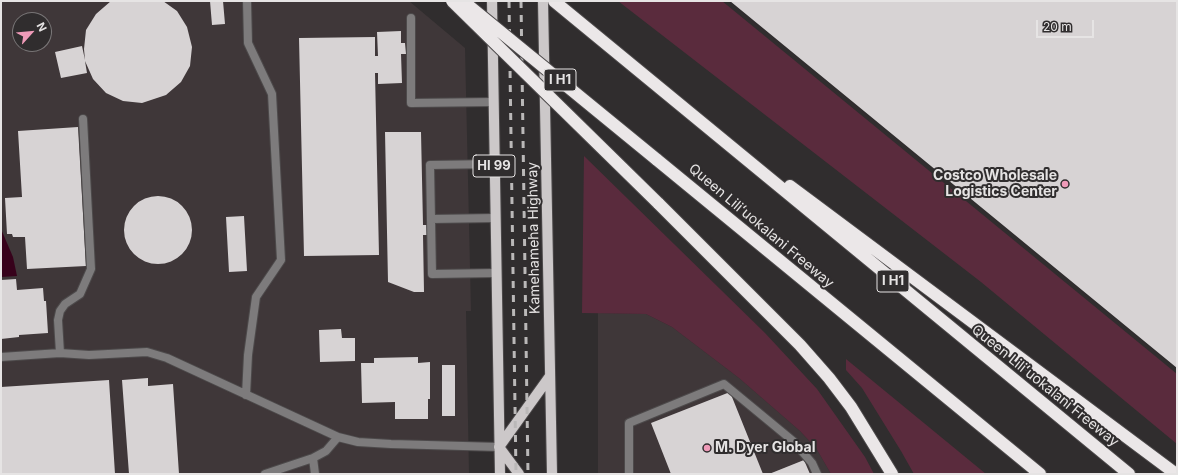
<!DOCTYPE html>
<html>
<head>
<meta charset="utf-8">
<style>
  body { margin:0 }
  #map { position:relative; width:1178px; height:475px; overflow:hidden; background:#302d2e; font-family:Inter,sans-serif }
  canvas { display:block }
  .frame { position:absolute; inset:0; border:2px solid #e6e4e4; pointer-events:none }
  .north { position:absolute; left:12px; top:12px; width:40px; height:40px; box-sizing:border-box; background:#302d2e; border:1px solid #797677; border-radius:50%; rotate:63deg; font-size:11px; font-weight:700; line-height:16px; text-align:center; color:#e6e4e4 }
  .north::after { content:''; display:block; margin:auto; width:14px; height:18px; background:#ef9ab8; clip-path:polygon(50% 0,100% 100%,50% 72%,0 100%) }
  .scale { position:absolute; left:1036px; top:20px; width:58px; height:18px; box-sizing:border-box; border:2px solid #e6e4e4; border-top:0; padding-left:5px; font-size:12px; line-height:14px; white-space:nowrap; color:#e6e4e4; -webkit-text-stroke:3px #302d2e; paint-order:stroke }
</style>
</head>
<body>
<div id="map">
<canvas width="1178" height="475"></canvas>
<div class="frame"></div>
<div class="north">N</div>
<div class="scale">20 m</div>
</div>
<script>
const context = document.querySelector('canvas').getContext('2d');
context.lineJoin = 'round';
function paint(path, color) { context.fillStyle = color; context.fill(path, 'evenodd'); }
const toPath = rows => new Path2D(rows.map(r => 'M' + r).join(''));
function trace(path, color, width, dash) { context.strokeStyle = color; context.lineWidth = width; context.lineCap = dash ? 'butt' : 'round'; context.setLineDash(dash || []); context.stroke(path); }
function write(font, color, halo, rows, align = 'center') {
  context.font = font + ' Inter,sans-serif'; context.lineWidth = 4; context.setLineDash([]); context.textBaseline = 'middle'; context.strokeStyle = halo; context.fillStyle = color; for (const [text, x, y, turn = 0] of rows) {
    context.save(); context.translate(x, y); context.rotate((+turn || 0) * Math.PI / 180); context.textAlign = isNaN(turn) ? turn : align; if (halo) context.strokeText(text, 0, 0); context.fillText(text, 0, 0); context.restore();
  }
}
paint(toPath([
  [1,1,409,1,465,48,471,311,466,311,469,474,1,474],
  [20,20,44,20,44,44,20,44],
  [598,313,646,314,672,327,739,378,800,431,816,448,831,474,598,474]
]), '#3f3739');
paint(toPath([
  [618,1,722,1,1177,374,1177,444,981,282],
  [584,156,765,333,817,389,865,457,874,474,831,474,816,448,800,431,739,378,672,327,646,314,582,313],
  [846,359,986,474,914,474,901,451,862,388,846,370]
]), '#5a2b3d');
paint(toPath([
  [1,229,13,257,17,276,1,277]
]), '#37021b');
paint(toPath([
  [111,1,163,1,177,11,187,27,192,47,190,66,181,82,166,95,142,103,123,101,106,93,93,79,85,61,87,73,61,78,55,52,82,46,85,60,84,49,86,30,96,14],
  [210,1,223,1,225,24,212,25],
  [730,1,1177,1,1177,368],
  [401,31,401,43,405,43,406,54,401,54,402,83,378,84,378,73,375,73,379,255,304,256,299,38,375,37,375,56,378,56,377,32],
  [78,127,86,266,27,269,25,237,13,237,12,234,7,234,5,198,22,197,18,131],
  [385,132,421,132,423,225,427,225,427,235,423,235,424,292,414,292,388,282],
  '124 230a34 34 0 1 1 68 0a34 34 0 1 1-68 0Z',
  [244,216,247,271,229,272,226,217],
  [16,279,17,290,43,288,44,301,46,301,48,333,19,335,19,337,1,339,1,280],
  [341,329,342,338,355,338,355,361,320,362,319,330],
  [418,357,418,363,430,362,430,399,428,399,428,419,395,419,395,402,362,403,361,363,374,363,374,358],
  [442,365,455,365,455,416,442,416],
  [148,378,148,386,173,384,179,474,129,474,122,380],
  [109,380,115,474,1,474,1,387],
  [730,392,763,474,671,474,651,423],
  [804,460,810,474,769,474]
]), '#d7d3d4');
const service = toPath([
  [411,18,411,103,493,102],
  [494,164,430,165,432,274,496,273],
  [431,219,495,218],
  [60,353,58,320,60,311,65,304,80,294,91,269,83,119],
  [1,357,60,353,89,355,147,352,167,358,338,437,358,442,391,444,499,447],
  [246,395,248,355,256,297,281,260,272,94,248,43,247,1],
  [313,458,315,474],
  [265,474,313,458,326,451,338,437],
  [629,474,629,423,724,384,793,441,812,463,817,474]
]);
const primary = toPath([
  [492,1,500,474],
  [543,1,552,474],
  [499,447,550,376],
  [499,447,519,474]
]);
const motorway = toPath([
  [554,1,1129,474],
  [656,159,1040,474],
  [790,186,1176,474],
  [658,203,800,345,829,378,851,407,892,474]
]);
trace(service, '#4d4a4b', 10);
trace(primary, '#4d4a4b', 12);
trace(motorway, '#4d4a4b', 14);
trace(service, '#7d7b7c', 8);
trace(primary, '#ccc8c9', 10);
trace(motorway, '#ebe7e8', 12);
trace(toPath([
  [509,1,516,474],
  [521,1,528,474]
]), '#bab8b8', 3, [7, 7]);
const motorwayBridge = toPath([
  [452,1,658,203],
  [463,1,656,159]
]);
trace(motorwayBridge, '#4d4a4b', 14, []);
trace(motorwayBridge, '#ebe7e8', 12);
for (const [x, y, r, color] of [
  [1065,184,4,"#ef9ab8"],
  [707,448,4,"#ef9ab8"]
]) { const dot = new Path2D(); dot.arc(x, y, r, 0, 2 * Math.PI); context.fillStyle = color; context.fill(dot); trace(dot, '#302d2e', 1.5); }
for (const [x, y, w] of [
  [560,80,32],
  [494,166,42],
  [893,281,32]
]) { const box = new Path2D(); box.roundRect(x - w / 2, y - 11, w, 22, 3); context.fillStyle = '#302d2e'; context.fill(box); trace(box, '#e6e4e4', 1); }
write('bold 13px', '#e6e4e4', null, [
  ["I H1",560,80],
  ["HI 99",494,166],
  ["I H1",893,281]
]);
write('bold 14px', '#e6e4e4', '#302d2e', [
  ["Costco Wholesale",1057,176],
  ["Logistics Center",1057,192],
  ["M. Dyer Global",715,448,"left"]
], 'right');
write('14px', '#e6e4e4', '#302d2e', [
  ["Queen Liliʻuokalani Freeway",761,226,40],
  ["Kamehameha Highway",534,238,-91],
  ["Queen Liliʻuokalani Freeway",1045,386,39]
]);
</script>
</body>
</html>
